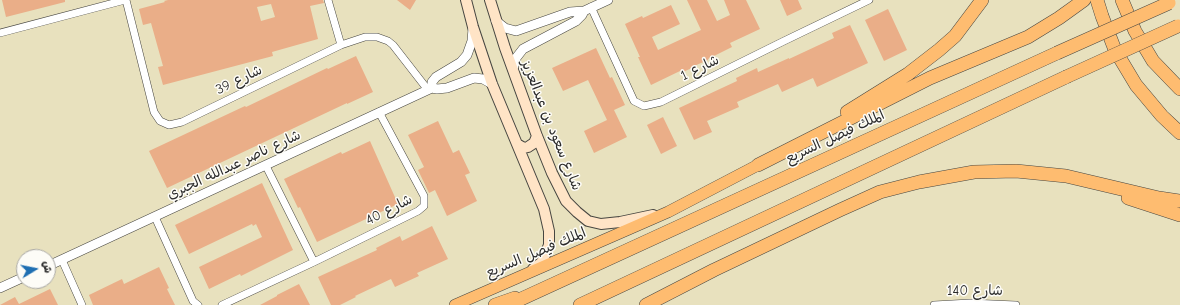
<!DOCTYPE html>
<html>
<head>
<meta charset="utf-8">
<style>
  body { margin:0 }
  #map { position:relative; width:1180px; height:305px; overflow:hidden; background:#e8e1be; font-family:"Comic Neue","Playpen Sans Arabic",sans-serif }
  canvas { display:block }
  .north { position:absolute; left:16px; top:249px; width:40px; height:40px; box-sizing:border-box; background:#fdfcf7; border:1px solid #a9a8a5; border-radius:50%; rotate:80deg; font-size:11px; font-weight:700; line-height:16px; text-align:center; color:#2b2b2b }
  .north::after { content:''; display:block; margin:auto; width:14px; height:18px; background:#1f6fb2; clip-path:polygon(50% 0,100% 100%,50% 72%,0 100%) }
</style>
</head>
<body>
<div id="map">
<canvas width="1180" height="305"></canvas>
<div class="north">ش</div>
</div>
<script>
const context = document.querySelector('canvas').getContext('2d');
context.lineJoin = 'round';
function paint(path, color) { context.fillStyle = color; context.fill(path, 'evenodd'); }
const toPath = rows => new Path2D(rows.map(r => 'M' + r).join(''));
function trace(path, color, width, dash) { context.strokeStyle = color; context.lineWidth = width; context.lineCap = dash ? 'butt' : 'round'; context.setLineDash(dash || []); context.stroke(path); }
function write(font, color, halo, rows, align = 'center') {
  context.font = font + ' "Comic Neue","Playpen Sans Arabic",sans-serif'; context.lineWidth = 3; context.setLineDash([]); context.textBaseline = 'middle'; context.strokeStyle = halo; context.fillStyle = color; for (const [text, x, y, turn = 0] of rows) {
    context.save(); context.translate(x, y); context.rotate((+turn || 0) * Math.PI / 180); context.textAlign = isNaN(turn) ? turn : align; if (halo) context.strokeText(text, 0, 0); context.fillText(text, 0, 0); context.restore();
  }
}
paint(toPath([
  [2,0,65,0,65,2,6,17],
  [168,0,323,0,324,3,310,6,318,39,272,52,273,56,163,85,158,67,163,66,151,23,143,25,139,9,165,2,164,1],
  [271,4,275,17,261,21,257,7],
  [397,0,416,0,410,10],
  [687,0,707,0,717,21,730,15,724,0,746,0,760,29,730,43,732,47,708,59,708,60,694,66,694,67,681,73,680,71,651,85,638,57,640,57,625,24,642,16,643,18,671,5,680,24,652,37,658,50,701,30],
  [780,0,798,0,802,9,787,16],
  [888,9,907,50,884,61,865,20],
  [850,25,868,63,817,87,813,78,782,92,778,84,737,102,739,107,707,121,712,132,694,140,679,108,737,81,736,78,757,68,758,72,789,58,789,59,834,38,832,33],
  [596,48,610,78,612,77,625,105,614,110,627,137,594,153,584,131,607,120,588,80,563,91,552,68],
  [356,56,373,92,347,104,347,103,167,188,149,151,245,106,246,107,327,68,328,69],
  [663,117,677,146,661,154,647,125],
  [438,121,453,153,459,150,470,173,465,175,477,201,447,216,435,190,429,193,418,170,424,167,408,135],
  [370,141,398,204,317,242,300,207,298,208,284,179,341,152,342,154],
  [262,183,293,250,241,276,240,274,209,289,199,267,262,237,256,224,253,226,252,224,189,254,175,225],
  [432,226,448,259,417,273,419,276,395,287,391,279,355,296,356,297,340,305,331,305,318,277,377,250,376,248,400,236,402,241],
  [159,267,169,288,167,289,175,305,93,305,89,295,122,279,124,284],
  [299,284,310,305,260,305,277,296,277,295],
  [50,289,58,305,0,305,15,297,19,304]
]), '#eaae88');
const minor = toPath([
  [126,0,154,112,160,121,169,125,182,122,341,45,365,37,377,37,388,41,393,45,428,90],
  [328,0,341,45],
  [591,7,634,101,644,106,661,102,784,41,869,0],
  [0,33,125,0],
  [266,166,314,262],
  [155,217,193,301,198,305],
  [62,260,82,305],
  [222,305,314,262,418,211,424,206,424,196,379,112],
  [934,305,970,303,1016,305]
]);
const tertiary = toPath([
  [496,21,505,28,516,31,570,12,584,11,608,0],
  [513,69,516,58,523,49,576,21,582,15,584,11],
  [432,88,432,82,436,77,461,62,467,55,472,41,473,28],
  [48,266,432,88,437,89,447,88,474,78,483,79,492,84],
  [0,288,24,277]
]);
const secondary = toPath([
  [466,0,473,27,492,84,544,209,549,231,549,245,542,262,533,269],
  [490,0,505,48,537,136,552,173,566,201,577,212,588,221,601,224,620,222,653,215],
  [517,144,524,148,528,147,534,143,537,136]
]);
const primary = toPath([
  [455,305,668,212,758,165]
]);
const motorway = toPath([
  [1097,0,1102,16,1115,50,1136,85,1162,116,1180,133],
  [1122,0,1135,31,1153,61,1180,89],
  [847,112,908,74,939,50,955,36,982,0],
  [758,165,930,78,1028,37,1059,18,1084,0],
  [1128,198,1180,215],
  [495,305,515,298],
  [508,305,1057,53],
  [580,305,1066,77],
  [646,305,714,270,840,210,880,192,919,182,974,172,1016,171,1066,176,1159,198,1180,201]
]);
trace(minor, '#474641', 8);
trace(tertiary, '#474641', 10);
trace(secondary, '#474641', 12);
trace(primary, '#474641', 12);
trace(motorway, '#474641', 14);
trace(minor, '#fff', 7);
trace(tertiary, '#fff', 9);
trace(secondary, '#ffe4c6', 10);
trace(primary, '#febc70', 11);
trace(motorway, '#febc70', 13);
const motorwayBridge = toPath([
  [1057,53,1169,3],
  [1066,77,1178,26]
]);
trace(motorwayBridge, '#474641', 14, []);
trace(motorwayBridge, '#febc70', 13);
write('14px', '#2b2b2b', '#fdfcf7', [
  ["شارع 1",700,68,-26],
  ["شارع 39",239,80,-26],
  ["شارع سعود بن عبدالعزيز",551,125,68],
  ["الملك فيصل السريع",835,137,-25],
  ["شارع ناصر عبدالله الجبري",234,165,-25],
  ["شارع 40",389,210,-27],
  ["الملك فيصل السريع",536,253,-23],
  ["شارع 140",975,291]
]);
</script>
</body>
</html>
